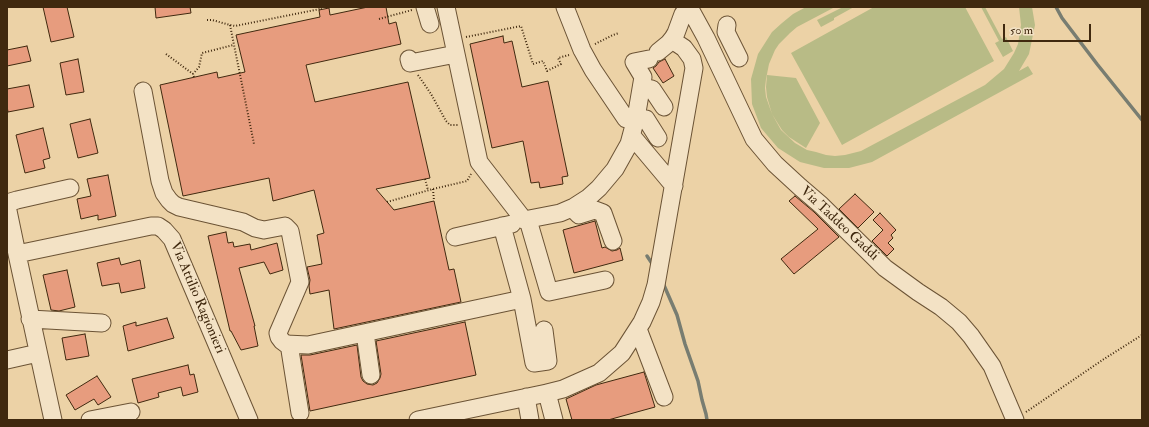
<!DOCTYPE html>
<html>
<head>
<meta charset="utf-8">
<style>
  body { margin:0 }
  #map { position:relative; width:1149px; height:427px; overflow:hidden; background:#ecd2a6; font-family:"IM FELL Double Pica",serif }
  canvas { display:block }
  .frame { position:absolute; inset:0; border:8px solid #40290f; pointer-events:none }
  .scale { position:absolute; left:1003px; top:24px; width:88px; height:18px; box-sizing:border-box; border:2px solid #40290f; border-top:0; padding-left:5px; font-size:12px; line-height:14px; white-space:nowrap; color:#40290f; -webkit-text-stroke:3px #f3e2c5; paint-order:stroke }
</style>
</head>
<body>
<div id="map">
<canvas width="1149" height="427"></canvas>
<div class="frame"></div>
<div class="scale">50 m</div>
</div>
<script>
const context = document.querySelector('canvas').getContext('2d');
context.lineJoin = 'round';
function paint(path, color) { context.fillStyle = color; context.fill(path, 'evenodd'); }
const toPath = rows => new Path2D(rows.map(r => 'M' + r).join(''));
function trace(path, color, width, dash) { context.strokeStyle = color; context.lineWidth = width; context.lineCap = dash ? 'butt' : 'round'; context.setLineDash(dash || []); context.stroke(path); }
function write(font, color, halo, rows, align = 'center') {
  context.font = font + ' "IM FELL Double Pica",serif'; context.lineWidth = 3; context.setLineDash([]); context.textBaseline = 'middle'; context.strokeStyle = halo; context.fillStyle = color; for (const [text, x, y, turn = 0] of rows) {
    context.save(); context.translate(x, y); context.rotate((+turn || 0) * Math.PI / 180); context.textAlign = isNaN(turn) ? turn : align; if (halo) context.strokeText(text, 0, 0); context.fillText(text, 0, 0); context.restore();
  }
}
paint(toPath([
  [806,7,835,7,797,27,790,33,779,44,775,50,769,64,766,79,765,88,766,97,772,114,781,130,795,143,807,150,816,152,826,155,835,156,845,155,861,151,985,85,1004,69,1014,53,1018,44,1021,25,1019,7,1032,7,1035,25,1029,54,1019,71,1028,66,1033,74,872,162,849,168,824,168,800,162,778,148,761,128,752,104,751,79,758,54,772,32,782,23,793,14],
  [843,7,854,7,834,18,834,20,821,27,817,20],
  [874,7,965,7,994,61,842,145,791,53],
  [981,7,985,7,1002,39,1006,37,1013,51,1003,57,995,43,999,41],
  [767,75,796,78,820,123,806,148,789,137,782,130,772,114,767,97,766,87]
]), '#b8bb86');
trace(toPath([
  [1056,7,1062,18,1097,64,1142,120],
  [647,256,653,265],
  [663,283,677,315,685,344,698,381,702,400,706,414,707,420]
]), '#787d71', 3.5);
const building = toPath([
  [43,7,67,7,74,37,51,42,43,7],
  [155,7,190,7,191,13,156,18,155,7],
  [368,7,386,7,389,24,396,22,401,44,306,65,315,102,408,82,430,178,376,189,394,210,434,201,449,270,454,269,461,302,334,329,329,290,310,294,309,286,310,280,307,267,322,264,317,235,324,233,314,190,273,201,269,178,183,196,160,85,217,72,218,78,245,72,236,35,320,17,319,10,329,8,330,15,368,7],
  [503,36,504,43,512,41,522,87,548,81,568,176,562,177,563,184,540,188,539,182,531,183,523,141,492,148,470,44,503,36],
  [27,46,31,61,7,66,7,50,27,46],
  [78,59,84,92,66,95,60,63,78,59],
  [665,59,674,76,663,83,653,68,656,66,659,62,665,59],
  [29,85,34,107,8,112,7,106,7,89,29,85],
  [90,119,98,153,78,158,70,124,90,119],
  [43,128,50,158,43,160,45,168,25,173,16,135,43,128],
  [108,175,116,216,98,220,98,215,81,219,77,199,91,196,87,179,108,175],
  [855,194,874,212,858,228,839,209,855,194],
  [795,196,814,212,839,237,794,274,781,259,818,229,789,201,795,196],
  [880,213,896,230,891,235,893,238,888,243,894,249,887,256,872,241,883,230,873,220,880,213],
  [595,221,602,248,605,247,612,251,617,250,620,248,623,260,574,273,563,230,595,221],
  [226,232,228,243,233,242,234,247,250,244,251,250,277,243,283,270,270,274,264,262,239,268,255,326,254,326,258,346,241,350,231,331,230,331,208,236,226,232],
  [119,258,121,265,140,260,145,288,121,293,119,283,102,286,97,263,119,258],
  [67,270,75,307,59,311,51,310,43,275,67,270],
  [167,318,174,338,128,351,123,326,136,322,136,326,167,318],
  [465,322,476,375,310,411,301,355,310,355,357,345,361,377,363,381,367,384,373,385,377,383,380,378,381,374,376,341,465,322],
  [85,334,89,356,66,360,62,338,85,334],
  [188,365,190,375,194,374,198,392,183,396,181,387,158,393,159,397,138,403,132,379,188,365],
  [644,372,655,407,608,420,572,420,566,399,596,385,644,372],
  [97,376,111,397,98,405,94,399,75,410,66,395,97,376]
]);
paint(building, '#e79c7e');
trace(building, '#40290f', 1);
const minor = toPath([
  [425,7,430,24],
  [446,7,479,162,524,220,560,213,574,207,588,198,599,188,615,169,629,144,636,118,643,77,634,62,649,59],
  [565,7,582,50,593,70,626,119,636,121],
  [689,7,706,38,754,139,775,164,800,187,821,205,885,268,918,292,941,307,959,322,971,336,992,366,1015,420],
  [727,25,726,32,739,58],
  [658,52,669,43,673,38,676,33,683,14,691,10],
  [409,59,410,63,456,54],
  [642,87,652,89,664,107],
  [143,91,160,181,164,193,169,200,173,204,179,207,243,222,255,228,264,230,285,226,290,231,300,282,278,333,279,337,282,341,286,344,308,345,522,299],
  [636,118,646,119,658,138],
  [632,136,674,186],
  [7,203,17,200,70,188],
  [7,206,17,254,53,420],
  [574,207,576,212,579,215,595,210,603,213,613,241],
  [528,220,549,292,605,280],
  [502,226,522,299,534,363,548,361,544,330],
  [455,237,512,224],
  [17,254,151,226,158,226,164,230,172,239,249,420],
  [30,319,102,323],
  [638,329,664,397],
  [365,333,371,375],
  [289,344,300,413],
  [7,360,38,353],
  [526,397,530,420],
  [90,420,131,412],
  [418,420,547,393],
  [554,420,547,393,563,389,599,373,622,353,642,322,651,302,656,285,694,68,692,59,684,48,672,40]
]);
trace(minor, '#6b5335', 19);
trace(toPath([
  [320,7,320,9,322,7],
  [379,19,412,10],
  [207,20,212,20,230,25,235,26,320,9],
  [230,25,254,144],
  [466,37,521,26,533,64,543,61,547,71,561,64,558,58,569,55],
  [595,44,613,35,619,33],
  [166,54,193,74],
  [418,75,431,94,446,121,450,125,458,125],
  [194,77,193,74,199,67,202,53,233,45],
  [425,179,428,190],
  [433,189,434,201],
  [387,202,433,189,467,181,471,174],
  [1026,412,1104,359,1142,335]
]), '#40290f', 2, [1, 2]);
trace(minor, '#f3e2c5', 17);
write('14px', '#40290f', '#f3e2c5', [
  ["Via Taddeo Gaddi",839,224,43],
  ["Via Attilio Ragionieri",197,298,67]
]);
</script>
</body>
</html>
